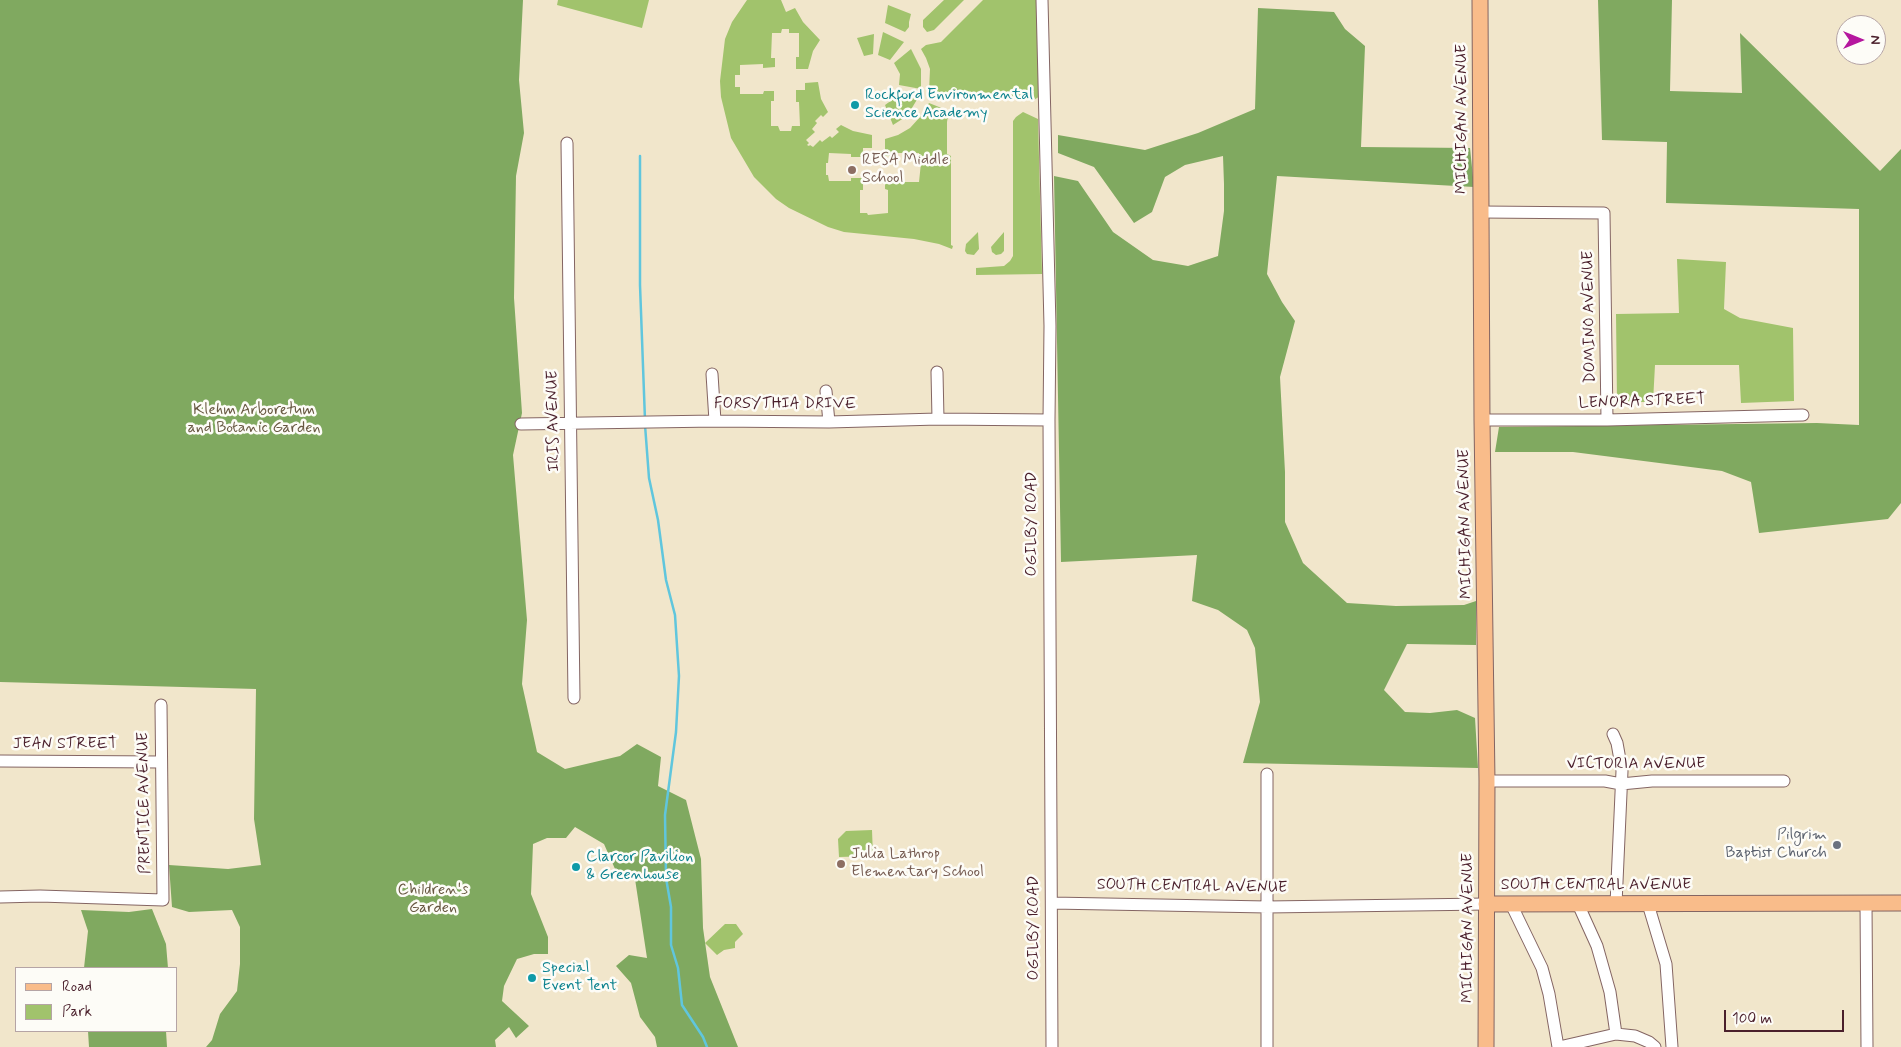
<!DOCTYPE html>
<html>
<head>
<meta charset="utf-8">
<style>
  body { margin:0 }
  #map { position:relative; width:1901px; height:1047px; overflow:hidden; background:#f1e6cb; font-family:Mynerve,sans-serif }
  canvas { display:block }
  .legend { position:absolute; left:15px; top:967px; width:162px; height:65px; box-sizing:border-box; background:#fdfcf7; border:1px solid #b5a4a5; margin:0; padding:6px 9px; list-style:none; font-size:15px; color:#4a1f2b }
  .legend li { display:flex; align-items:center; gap:10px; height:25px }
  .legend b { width:25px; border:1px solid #b5a4a5 }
  .north { position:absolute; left:1836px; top:15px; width:50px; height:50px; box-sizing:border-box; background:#fdfcf7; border:1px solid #b5a4a5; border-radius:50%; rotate:90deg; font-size:14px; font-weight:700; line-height:20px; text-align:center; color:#4a1f2b }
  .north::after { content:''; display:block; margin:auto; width:18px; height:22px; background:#b5179e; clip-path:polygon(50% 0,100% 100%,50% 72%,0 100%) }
  .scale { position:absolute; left:1724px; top:1010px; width:120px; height:22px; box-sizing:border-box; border:2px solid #4a1f2b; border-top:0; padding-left:6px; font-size:15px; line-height:18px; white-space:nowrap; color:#4a1f2b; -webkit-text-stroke:4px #fdfcf7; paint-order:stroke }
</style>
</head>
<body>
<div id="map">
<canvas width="1901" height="1047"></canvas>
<ul class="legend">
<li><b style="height:6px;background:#f9bc8a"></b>Road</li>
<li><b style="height:14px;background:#a1c36c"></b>Park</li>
</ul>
<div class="north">N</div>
<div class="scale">100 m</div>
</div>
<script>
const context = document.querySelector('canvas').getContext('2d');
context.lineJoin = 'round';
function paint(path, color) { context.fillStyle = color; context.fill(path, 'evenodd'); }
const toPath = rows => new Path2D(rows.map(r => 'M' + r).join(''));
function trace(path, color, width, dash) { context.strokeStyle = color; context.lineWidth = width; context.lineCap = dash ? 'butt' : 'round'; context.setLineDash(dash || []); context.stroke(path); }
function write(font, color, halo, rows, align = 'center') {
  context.font = font + ' Mynerve,sans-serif'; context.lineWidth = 5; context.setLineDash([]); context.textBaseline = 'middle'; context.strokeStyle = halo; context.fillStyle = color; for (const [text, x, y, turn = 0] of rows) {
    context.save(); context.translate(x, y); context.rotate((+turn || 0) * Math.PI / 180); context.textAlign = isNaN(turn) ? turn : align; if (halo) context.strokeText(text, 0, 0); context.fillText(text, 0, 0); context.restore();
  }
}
paint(toPath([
  [558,0,649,0,642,28,557,5],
  [747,0,781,0,786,12,795,8,803,22,820,40,813,51,808,69,796,69,796,57,799,57,799,33,789,33,789,29,782,29,781,33,772,33,771,58,775,58,775,67,763,68,763,64,740,65,740,75,735,75,735,87,740,87,740,94,763,94,764,91,774,91,774,101,771,101,771,126,778,126,780,131,791,131,792,126,800,126,799,102,796,102,796,90,805,90,805,83,818,82,821,99,828,112,823,117,821,115,815,121,817,123,812,129,815,132,806,140,809,143,807,145,809,146,810,145,813,147,820,140,822,142,830,136,832,138,839,132,836,129,841,125,853,131,872,135,872,148,863,148,863,157,851,157,851,154,829,153,828,163,826,163,826,175,828,175,829,181,851,181,851,178,863,178,863,190,860,190,860,213,867,213,868,215,888,213,888,190,885,189,885,179,895,178,896,182,919,182,921,163,919,163,919,153,896,153,896,156,885,156,885,139,898,135,910,128,920,117,929,103,949,111,947,122,947,154,951,156,951,245,953,246,952,249,939,244,914,239,844,232,828,227,789,208,776,199,754,177,731,138,721,97,720,81,725,39,732,22],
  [944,0,964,0,934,30,927,32,923,27,923,20],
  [983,0,1038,0,1040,96,1034,100,1033,97,974,95,960,97,929,91,930,69,926,58,921,49,926,45,941,42],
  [888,5,911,14,909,22,909,27,905,32,885,23],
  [883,32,904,42,890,60,878,55],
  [874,34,873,54,864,56,857,38],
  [911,49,921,69,921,89,899,85,900,74,894,63],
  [898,91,918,98,907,116,893,125,885,105,892,100],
  [1023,112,1038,119,1042,274,976,275,976,268,1004,266,1010,261,1013,256,1013,121,1016,117],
  [978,232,979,249,974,255,967,254,965,251,966,244],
  [1004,232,1004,251,1001,254,996,255,992,252,991,247],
  [1677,259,1726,262,1724,309,1740,318,1793,328,1794,401,1741,403,1739,365,1655,365,1653,402,1617,402,1616,314,1679,313],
  [872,830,873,856,839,857,838,839,846,831],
  [725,924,736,924,743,934,735,942,735,948,724,950,717,955,705,943]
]), '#a1c36c');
paint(toPath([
  [0,0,523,0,519,80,524,133,516,176,514,298,522,413,513,455,527,620,522,684,537,752,565,769,620,756,637,744,661,757,658,786,686,800,701,859,703,928,710,977,738,1047,657,1047,655,1037,640,1017,631,983,616,966,629,955,647,958,635,879,619,878,604,844,575,827,566,838,547,838,533,844,531,894,548,937,548,954,534,954,517,959,504,986,502,1001,529,1026,516,1038,509,1027,495,1040,496,1047,206,1047,212,1040,220,1014,237,991,240,964,240,927,232,910,189,912,172,907,169,865,228,869,261,865,254,819,256,689,0,682],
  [1598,0,1672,0,1670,91,1742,93,1740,33,1880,171,1901,149,1901,503,1888,519,1759,533,1751,482,1722,471,1573,452,1495,452,1499,427,1817,423,1859,425,1859,209,1666,203,1667,142,1602,140],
  [1258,8,1334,12,1345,29,1365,46,1361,147,1470,148,1474,187,1277,176,1267,274,1282,302,1295,321,1280,377,1285,472,1285,522,1303,563,1347,603,1396,606,1464,605,1476,601,1476,645,1407,644,1384,690,1405,712,1430,713,1457,710,1475,718,1478,768,1243,763,1260,702,1255,648,1247,630,1218,610,1192,601,1197,555,1061,562,1054,176,1078,181,1113,232,1153,260,1188,266,1218,256,1224,211,1224,184,1223,156,1185,165,1165,177,1152,212,1134,223,1094,167,1058,153,1058,135,1145,150,1198,133,1255,109],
  [152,909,166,944,168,968,84,968,88,931,81,910,129,912],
  [88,1031,166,1031,167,1047,89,1047]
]), '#80a960');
trace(toPath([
  [640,156,640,285,645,420],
  [645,425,649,478,658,520,666,580,675,615,679,676,676,732,665,815,666,878,671,907,671,945,678,968,682,1005,703,1037,707,1047]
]), '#60c6dd', 2.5);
const minor = toPath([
  [1042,0,1050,326,1049,420,1052,1047],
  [567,143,574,698],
  [1481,212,1604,213,1607,420],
  [937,372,938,419],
  [712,374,715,421],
  [826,391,829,422],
  [1482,420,1607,420,1803,415],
  [521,424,715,421,829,422,938,419,1049,420],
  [1613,734,1617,743,1622,771,1616,904],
  [0,761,161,762],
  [1267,774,1267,1047],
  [1487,781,1605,781,1621,784,1652,781,1784,781],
  [0,897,40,896,163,900,161,705],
  [1052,903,1267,907,1486,904],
  [1866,903,1867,1047],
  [1511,904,1542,968,1549,994,1558,1047],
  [1578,904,1597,946,1610,992,1616,1034],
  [1648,904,1666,964,1672,1047],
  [1559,1047,1616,1034,1635,1036,1649,1042,1655,1047]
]);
const major = toPath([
  [1480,0,1482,420,1487,781,1486,1047],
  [1486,904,1901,903]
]);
trace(minor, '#846563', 13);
trace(major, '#846563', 17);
trace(minor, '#fff', 11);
trace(major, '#f9bc8a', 15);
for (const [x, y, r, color] of [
  [855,105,5,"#0f9aa8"],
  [852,170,5,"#8d6e63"],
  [1837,845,5,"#6b7280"],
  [841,864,5,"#8d6e63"],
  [576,867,5,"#0f9aa8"],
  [532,978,5,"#0f9aa8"]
]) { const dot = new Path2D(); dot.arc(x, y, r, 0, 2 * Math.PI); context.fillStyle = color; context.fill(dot); trace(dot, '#fdfcf7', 2); }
write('16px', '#0d838f', '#fdfcf7', [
  ["Rockford Environmental",865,96],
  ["Science Academy",865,114],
  ["Clarcor Pavilion",586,858],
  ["& Greenhouse",586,876],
  ["Special",542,969],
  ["Event Tent",542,987]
], 'left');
write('16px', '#4a1f2b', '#fdfcf7', [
  ["MICHIGAN AVENUE",1463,119,-90],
  ["DOMINO AVENUE",1590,317,-91],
  ["LENORA STREET",1642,402,-2],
  ["FORSYTHIA DRIVE",785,405],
  ["IRIS AVENUE",554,421,-91],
  ["OGILBY ROAD",1033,524,-90],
  ["MICHIGAN AVENUE",1466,524,-91],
  ["JEAN STREET",65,745],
  ["VICTORIA AVENUE",1636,765],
  ["PRENTICE AVENUE",145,803,-91],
  ["SOUTH CENTRAL AVENUE",1596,886],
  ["SOUTH CENTRAL AVENUE",1192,887,1],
  ["OGILBY ROAD",1035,928,-90],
  ["MICHIGAN AVENUE",1469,928,-90]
]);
write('16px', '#785e54', '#fdfcf7', [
  ["RESA Middle",862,161],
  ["School",862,179],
  ["Julia Lathrop",851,855],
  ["Elementary School",851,873]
], 'left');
write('16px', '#685842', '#fdfcf7', [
  ["Klehm Arboretum",254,411],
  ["and Botanic Garden",254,429],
  ["Children's",433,891],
  ["Garden",433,909]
]);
write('16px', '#5b616d', '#fdfcf7', [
  ["Pilgrim",1827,836],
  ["Baptist Church",1827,854]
], 'right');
</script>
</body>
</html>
